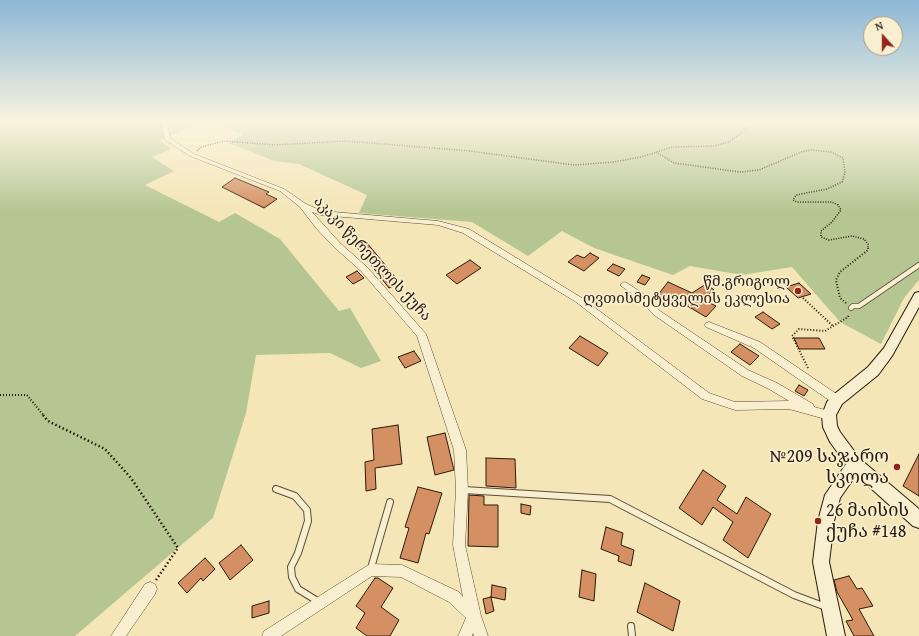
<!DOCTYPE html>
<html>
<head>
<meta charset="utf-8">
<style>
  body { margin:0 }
  #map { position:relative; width:919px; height:636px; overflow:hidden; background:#f4e6b7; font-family:"Gentium Book Plus",serif }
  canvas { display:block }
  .north { position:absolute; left:863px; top:16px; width:40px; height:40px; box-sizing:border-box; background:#f8efd0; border:1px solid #a69982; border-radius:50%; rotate:339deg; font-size:11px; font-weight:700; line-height:16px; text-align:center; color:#2a190c }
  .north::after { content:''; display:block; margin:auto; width:14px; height:18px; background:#8f2418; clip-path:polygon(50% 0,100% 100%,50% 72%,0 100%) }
</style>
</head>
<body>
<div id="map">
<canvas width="919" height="636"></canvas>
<div class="north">N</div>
</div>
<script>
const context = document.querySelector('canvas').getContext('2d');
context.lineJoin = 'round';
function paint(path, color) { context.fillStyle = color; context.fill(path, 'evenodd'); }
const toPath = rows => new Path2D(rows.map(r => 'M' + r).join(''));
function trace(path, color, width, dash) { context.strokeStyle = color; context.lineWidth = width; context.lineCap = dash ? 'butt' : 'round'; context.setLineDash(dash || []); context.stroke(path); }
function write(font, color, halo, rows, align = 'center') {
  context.font = font + ' "Gentium Book Plus","Noto Serif Georgian",serif'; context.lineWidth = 3.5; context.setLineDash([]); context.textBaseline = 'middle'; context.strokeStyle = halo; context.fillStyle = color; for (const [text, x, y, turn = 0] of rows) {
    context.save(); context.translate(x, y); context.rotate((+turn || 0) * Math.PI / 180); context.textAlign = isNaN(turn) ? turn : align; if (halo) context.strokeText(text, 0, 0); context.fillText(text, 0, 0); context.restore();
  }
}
paint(toPath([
  [0,122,919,122,919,280,904,298,881,344,840,322,792,267,742,275,690,266,673,275,594,248,562,231,528,256,472,222,359,213,367,195,299,164,274,161,229,143,243,134,214,124,207,127,198,124,159,140,171,149,152,157,174,171,145,185,219,222,235,213,280,239,339,311,350,308,381,361,361,368,330,353,256,355,246,413,213,518,75,636,0,636]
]), '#b5c693');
const building = toPath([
  [235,178,269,192,266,194,277,199,264,208,222,187,235,178],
  [367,243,396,278,393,279,397,284,389,288,357,247,367,243],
  [590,253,599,258,584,271,568,262,577,255,584,258,590,253],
  [470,260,481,268,457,284,446,275,470,260],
  [613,264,625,269,619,276,607,270,613,264],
  [357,271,364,278,353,284,346,277,357,271],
  [642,275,650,278,645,285,637,282,642,275],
  [668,282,692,293,706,284,714,290,702,299,716,306,706,317,679,301,677,304,672,302,669,306,662,302,664,299,657,296,668,282],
  [799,283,811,294,798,298,786,287,799,283],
  [763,312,780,324,772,329,755,317,763,312],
  [580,336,608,353,598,366,569,348,580,336],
  [794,338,819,338,825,349,799,349,794,338],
  [740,344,759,356,750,365,731,352,740,344],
  [414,351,421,361,405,368,398,357,414,351],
  [799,385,808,390,804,396,795,391,799,385],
  [398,425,402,464,375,468,376,489,366,491,365,462,374,460,372,429,398,425],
  [445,433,454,470,435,475,427,437,445,433],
  [919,454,919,496,903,486,919,454],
  [486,458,515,459,516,488,486,486,486,458],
  [703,470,726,486,717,500,737,514,746,497,771,514,748,558,723,540,733,522,713,507,702,525,679,508,703,470],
  [418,487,442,493,429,534,426,533,418,563,400,558,409,528,405,527,418,487],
  [469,495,484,496,484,505,498,505,498,547,468,546,469,495],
  [521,504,531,506,530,515,521,513,521,504],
  [606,527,623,533,621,545,634,550,631,566,618,561,619,556,601,549,606,527],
  [241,545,253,560,230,580,219,563,241,545],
  [205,558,215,569,203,581,201,578,187,593,178,583,205,558],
  [582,570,596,574,594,601,579,597,582,570],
  [849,576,857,589,862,588,873,606,859,609,874,636,854,636,846,621,853,620,837,592,834,580,849,576],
  [375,578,378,578,393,588,381,607,399,620,390,636,367,636,356,628,365,613,356,606,375,578],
  [645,583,680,601,673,631,637,612,645,583],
  [492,585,506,588,505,600,491,597,492,585],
  [491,597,494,611,486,614,483,599,491,597],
  [269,601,269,613,252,618,252,606,269,601]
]);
paint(building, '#d49062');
trace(building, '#2a190c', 1);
const serviceFar1 = toPath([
  [851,308,853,306,859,306,919,265]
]);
const service = toPath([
  [276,489,295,496,307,510,308,521,298,553,291,567,292,577,298,589,319,602],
  [464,490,610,499,794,595,826,607],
  [371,568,390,502],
  [631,626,632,636]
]);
const minor = toPath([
  [161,122,167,122,170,138,194,154,284,189,306,204,322,211,438,221,469,229,582,298,709,393,735,402,789,401,769,389,742,376,654,315,639,299,620,285,624,282,627,283,645,295,660,311,748,370,777,383,813,404,814,407,833,412,834,415,833,418,829,420,789,409,735,410,702,399,576,302,463,233,438,225,321,215,312,212,340,243,367,267,426,334,466,450,468,490,465,545,481,616,488,636,474,636,473,633,472,636,458,636,466,618,449,602,401,577,372,576,281,636,262,636,264,631,370,564,402,565,459,592,463,597,453,545,456,490,454,450,417,336,361,271,334,247,316,228,300,207,280,191,190,156,165,140,161,122],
  [709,322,760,342,841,397,842,400,841,403,837,404,833,403,754,348,706,327,704,325,706,323,709,322],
  [150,582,155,584,157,589,155,594,126,636,111,636,145,584,150,582]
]);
const secondary = toPath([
  [919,292,919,307,892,356,878,375,842,404,836,415,837,426,840,432,860,459,919,509,919,528,913,526,856,475,840,498,834,521,829,562,845,636,827,636,813,562,818,521,825,495,846,464,830,442,823,427,822,415,827,402,832,396,868,367,884,348,915,293,919,292]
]);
trace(serviceFar1, '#5c4c37', 6);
trace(service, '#5c4c37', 8);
trace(minor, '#5c4c37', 1);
trace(secondary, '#2a190c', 2);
trace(toPath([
  [197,151,201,147,224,141,275,145,346,141,470,151,574,165,614,162,641,157,672,147,714,146,729,142,756,122],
  [656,152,674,163,740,172,759,170,801,152,811,150,831,152,843,158,845,173,842,182,827,189,796,195,793,200,797,202,832,202,838,205,841,210,832,222,821,231,821,237,829,240,852,236,864,239,868,244,868,249]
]), '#2a190c', 1.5, [1, 1.5]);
trace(toPath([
  [803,298,833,326],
  [846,303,840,298,836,280,840,272,868,250,868,248],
  [808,368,792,336,799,329,825,331,848,317,849,314],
  [0,395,27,395,44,416]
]), '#2a190c', 2, [1, 2]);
trace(toPath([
  [43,415,48,421,105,449,131,478,178,548,156,580]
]), '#2a190c', 2.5, [1.5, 2.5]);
trace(serviceFar1, '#f8efd0', 4.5);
trace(service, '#f8efd0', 6);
paint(minor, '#f8efd0');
paint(secondary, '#f8efd0');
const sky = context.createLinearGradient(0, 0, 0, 211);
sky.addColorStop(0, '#8cb7d6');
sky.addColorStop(0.58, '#faf4df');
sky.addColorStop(1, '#faf4df00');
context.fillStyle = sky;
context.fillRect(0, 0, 919, 211);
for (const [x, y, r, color] of [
  [798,291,4,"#8f2418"],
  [897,467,4,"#8f2418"],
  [818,521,4,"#8f2418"]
]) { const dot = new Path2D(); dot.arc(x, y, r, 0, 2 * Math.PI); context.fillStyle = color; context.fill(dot); trace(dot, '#f8efd0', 1.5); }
write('15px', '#2a190c', '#f8efd0', [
  ["აკაკი წერეთლის ქუჩა",372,259,47]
]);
write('15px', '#2a190c', '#f8efd0', [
  ["წმ.გრიგოლ",790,282],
  ["ღვთისმეტყველის ეკლესია",790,299]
], 'right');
write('18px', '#2a190c', '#f8efd0', [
  ["№209 საჯარო",889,457],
  ["სკოლა",889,478],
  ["26 მაისის",826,511,"left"],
  ["ქუჩა #148",826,532,"left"]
], 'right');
</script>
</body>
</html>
